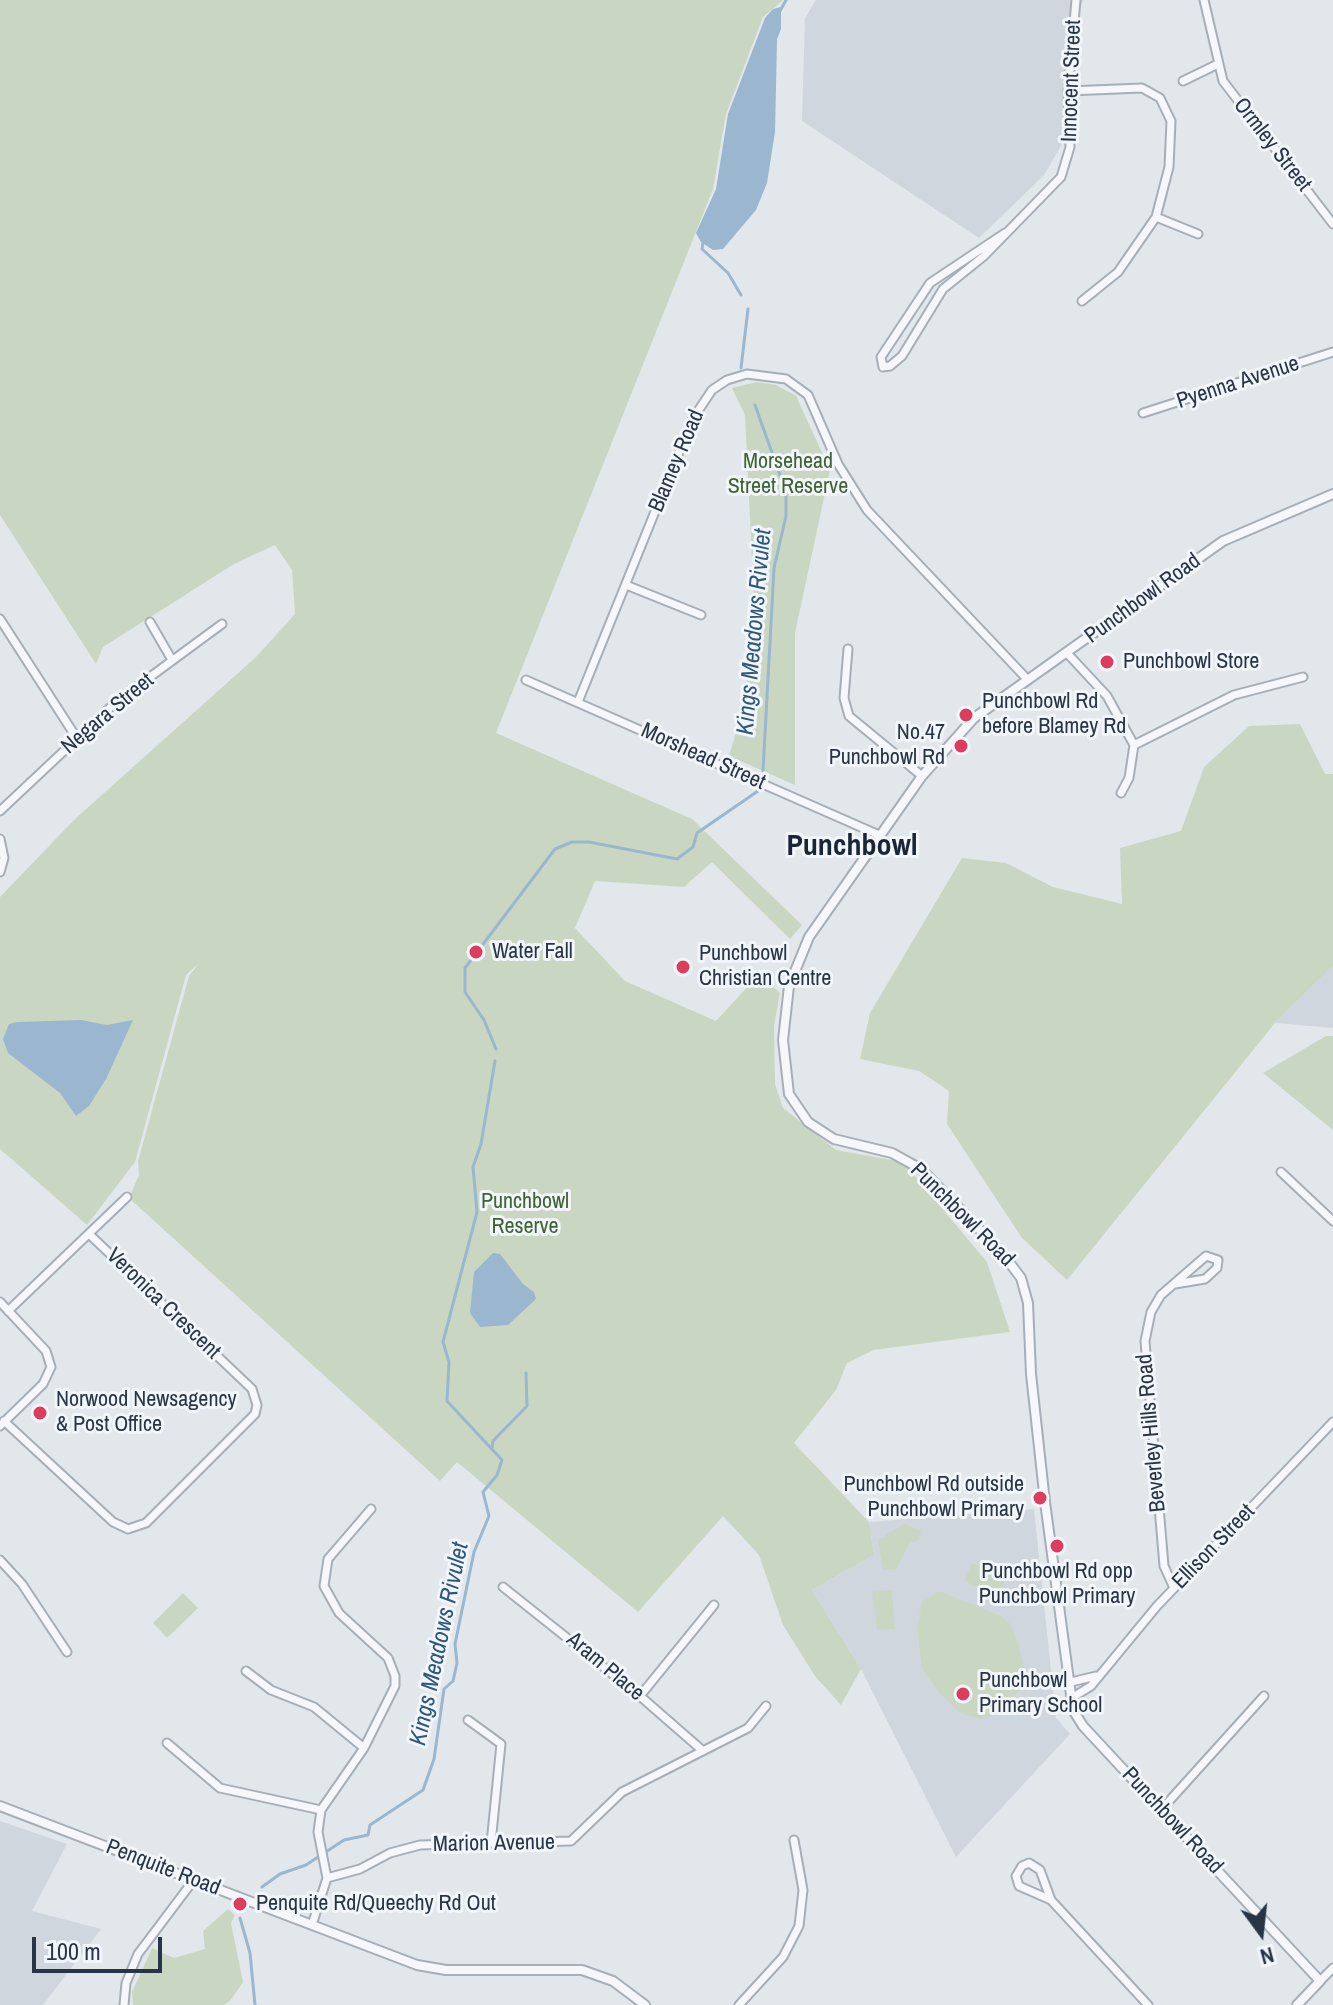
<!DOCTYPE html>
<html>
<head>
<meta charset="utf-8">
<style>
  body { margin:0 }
  #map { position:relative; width:1333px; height:2005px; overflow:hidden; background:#e2e7ec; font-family:"Archivo Narrow",sans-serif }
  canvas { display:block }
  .north { position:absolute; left:1221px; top:1893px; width:80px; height:80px; -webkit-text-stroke:6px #f2f5f9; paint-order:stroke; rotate:165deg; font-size:22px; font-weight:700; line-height:32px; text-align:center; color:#283546 }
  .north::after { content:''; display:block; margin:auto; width:28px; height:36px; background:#283546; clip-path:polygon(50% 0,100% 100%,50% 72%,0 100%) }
  .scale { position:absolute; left:32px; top:1937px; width:130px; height:36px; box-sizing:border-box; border:4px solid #283546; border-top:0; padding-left:10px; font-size:24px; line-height:28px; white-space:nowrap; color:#283546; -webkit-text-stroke:6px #f2f5f9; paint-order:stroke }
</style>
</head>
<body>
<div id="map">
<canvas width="1333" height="2005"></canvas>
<div class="north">N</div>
<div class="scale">100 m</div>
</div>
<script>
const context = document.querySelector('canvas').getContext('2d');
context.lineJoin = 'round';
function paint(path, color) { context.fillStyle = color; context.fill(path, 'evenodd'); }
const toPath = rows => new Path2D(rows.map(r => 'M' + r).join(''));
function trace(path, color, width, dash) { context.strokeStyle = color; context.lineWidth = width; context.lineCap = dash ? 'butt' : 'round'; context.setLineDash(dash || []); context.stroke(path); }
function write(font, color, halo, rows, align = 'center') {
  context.font = font + ' "Archivo Narrow",sans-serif'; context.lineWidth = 6; context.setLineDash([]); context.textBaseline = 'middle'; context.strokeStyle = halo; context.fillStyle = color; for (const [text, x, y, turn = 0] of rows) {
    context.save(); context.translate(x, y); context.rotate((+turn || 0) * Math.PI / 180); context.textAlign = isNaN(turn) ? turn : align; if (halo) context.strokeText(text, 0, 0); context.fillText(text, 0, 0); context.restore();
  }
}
paint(toPath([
  [816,0,1083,0,1075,22,1075,122,1044,175,979,238,802,121,805,18],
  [1333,966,1333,1028,1275,1023],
  [1034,1509,1056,1718,1070,1734,956,1857,861,1669,812,1590,874,1555,869,1522],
  [0,1821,67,1844,32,1911,101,1929,43,2005,0,2005]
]), '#d0d6de');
paint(toPath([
  [0,0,783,0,763,17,726,114,713,189,496,733,692,819,802,925,790,939,712,862,684,887,595,881,575,928,625,981,716,1021,759,974,780,993,774,1026,775,1084,783,1108,836,1150,903,1162,987,1262,1010,1332,874,1350,847,1363,836,1390,794,1443,869,1522,874,1555,812,1590,861,1669,841,1705,815,1676,783,1625,759,1555,723,1516,638,1612,457,1462,440,1481,129,1198,139,1175,138,1161,189,976,199,963,186,975,135,1162,87,1225,0,1149,0,897,75,819,256,657,295,614,292,570,275,545,234,564,103,647,96,664,0,515],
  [757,382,776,385,796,396,830,470,795,633,795,785,729,756,745,703,754,601,745,415,732,388],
  [1300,724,1325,774,1333,774,1333,966,1275,1023,1067,1280,1022,1238,947,1124,949,1091,919,1071,860,1059,870,1013,962,858,1006,863,1053,887,1122,904,1120,848,1181,831,1204,767,1249,726],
  [1326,1036,1333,1036,1333,1130,1263,1073],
  [904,1524,921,1530,919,1540,910,1543,896,1569,883,1570,878,1540],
  [972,1563,1006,1578,999,1596,964,1581],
  [892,1590,895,1629,877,1630,872,1592],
  [939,1591,1001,1616,1010,1624,1018,1642,1025,1675,1018,1692,1001,1712,982,1719,962,1714,940,1694,922,1669,917,1627,922,1602],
  [183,1593,198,1608,167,1638,153,1623],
  [228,1909,235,1915,231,1923,243,1982,230,2001,224,2005,133,2005,132,1992,152,1948,174,1958,205,1949,203,1931]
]), '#c9d7c2');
paint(toPath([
  [781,7,781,29,777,39,775,132,767,183,756,210,723,249,713,250,701,242,696,233,716,189,728,114,765,18,773,9],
  [81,1020,107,1025,133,1020,106,1079,89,1106,76,1116,60,1093,8,1053,3,1039,9,1024,17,1022],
  [493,1253,500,1254,523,1284,534,1292,536,1299,508,1325,480,1327,470,1313,474,1272]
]), '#9ab7cf');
trace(toPath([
  [780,11,786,0],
  [703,242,702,249,728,273,741,295],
  [741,368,748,309],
  [755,405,786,492,786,516,774,568,763,771],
  [496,1049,484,1020,465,992,465,968,555,849,572,842,589,842,677,859,693,847,697,833,758,791],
  [492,1448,493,1441,527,1406,526,1373],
  [262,1887,280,1874,306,1865,344,1840,368,1835,370,1825,423,1790,434,1759,444,1689,453,1681,457,1663,455,1644,474,1552,489,1516,483,1492,497,1475,502,1460,447,1401,449,1362,443,1342,477,1212,473,1167,481,1144,495,1061],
  [240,1918,250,1953,255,2005]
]), '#9ab7cf', 3);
const minor = toPath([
  [1204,0,1223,81,1333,224],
  [1183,81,1218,64],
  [1068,91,1142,88,1160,98,1171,121,1169,167,1156,217,1118,272,1082,301],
  [1156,217,1198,234],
  [1005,233,930,283,881,357,883,367,890,366,902,356,943,289,984,256,1061,177,1070,147,1068,91,1076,0],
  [1143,413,1333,352],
  [626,585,701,615],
  [0,619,76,737],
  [150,622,172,660],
  [848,649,844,698,849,716,922,776],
  [1067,653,1107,696,1134,745,1129,778,1121,793],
  [526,680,879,835],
  [578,702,692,420,712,390,727,380,747,374,786,379,808,395,838,464,867,510,1027,679],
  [1134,745,1234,695,1303,677],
  [0,811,116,702,222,624],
  [0,839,4,858,0,872],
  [1281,1172,1333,1221],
  [0,1302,46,1351,51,1367,43,1384,0,1426],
  [8,1311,127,1197],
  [4,1421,113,1522,128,1529,146,1523,255,1414,257,1405,252,1389,89,1234],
  [0,1560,22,1584,67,1652],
  [503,1587,640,1696,703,1751],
  [1174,1588,1164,1566,1145,1341,1151,1312,1161,1295,1206,1256,1218,1260,1217,1268,1205,1279,1175,1284],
  [246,1671,271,1690,314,1707,364,1748],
  [1067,1683,1096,1676],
  [640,1696,714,1605],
  [1070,1699,1091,1686,1157,1606,1333,1422],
  [468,1720,501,1744,491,1843],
  [167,1743,220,1788,321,1810],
  [1161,1810,1264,1696],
  [327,1878,360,1869,390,1853,420,1845,571,1841,622,1792,748,1728,766,1706],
  [1051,1900,1040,1870,1029,1863,1022,1866,1016,1876,1019,1886,1051,1900,1148,2005],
  [312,1925,327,1878,318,1832,321,1810,364,1748,395,1686,395,1676,388,1658,339,1613,324,1586,328,1559,371,1509],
  [1320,1981,1333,1968],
  [124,2005,126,1983,138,1954,193,1881],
  [739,2005,783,1957,799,1926,803,1890,794,1840]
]);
const tertiary = toPath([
  [0,1806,417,1965,446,1970,582,1970,613,1981,645,2005],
  [1297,2005,1320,1981,1083,1726,1073,1710,1045,1502,1031,1374,1028,1303,1021,1278,1003,1254,921,1169,892,1153,834,1139,808,1122,789,1094,783,1040,789,986,809,937,922,776,974,718,1223,541,1333,494]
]);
trace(minor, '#a6aeb7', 11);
trace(tertiary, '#a6aeb7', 12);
trace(minor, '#f6f7fa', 7);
trace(tertiary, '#f6f7fa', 8);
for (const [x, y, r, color] of [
  [1107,662,8,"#dc3c5e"],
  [966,715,8,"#dc3c5e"],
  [961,746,8,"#dc3c5e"],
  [476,952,8,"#dc3c5e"],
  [683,967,8,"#dc3c5e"],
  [40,1413,8,"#dc3c5e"],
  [1040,1498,8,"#dc3c5e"],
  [1057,1546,8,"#dc3c5e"],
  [963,1694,8,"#dc3c5e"],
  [240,1904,8,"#dc3c5e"]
]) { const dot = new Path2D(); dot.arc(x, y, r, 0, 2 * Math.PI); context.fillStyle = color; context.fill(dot); trace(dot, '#f2f5f9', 3); }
write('22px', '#283546', '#f2f5f9', [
  ["Innocent Street",1072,81,-88],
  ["Ormley Street",1272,145,52],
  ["Pyenna Avenue",1238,383,-18],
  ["Blamey Road",677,461,-67],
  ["Punchbowl Road",1143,599,-36],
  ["Negara Street",108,714,-40],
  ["Morshead Street",703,757,24],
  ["Punchbowl Road",962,1215,45],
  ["Veronica Crescent",163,1304,44],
  ["Beverley Hills Road",1152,1433,-95],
  ["Ellison Street",1214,1547,-46],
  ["Aram Place",605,1667,40],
  ["Punchbowl Road",1172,1821,47],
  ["Marion Avenue",494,1844,-1],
  ["Penquite Road",163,1868,21]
]);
write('22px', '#406334', '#f2f5f9', [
  ["Morsehead",788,462],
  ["Street Reserve",788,487],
  ["Punchbowl",525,1202],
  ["Reserve",525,1227]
]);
write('22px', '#283546', '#f2f5f9', [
  ["Punchbowl Store",1123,662],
  ["Punchbowl Rd",982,702],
  ["before Blamey Rd",982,727],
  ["No.47",945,733,"right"],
  ["Punchbowl Rd",945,758,"right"],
  ["Water Fall",492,952],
  ["Punchbowl",699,954],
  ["Christian Centre",699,979],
  ["Norwood Newsagency",56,1400],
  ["& Post Office",56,1425],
  ["Punchbowl Rd outside",1024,1485,"right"],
  ["Punchbowl Primary",1024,1510,"right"],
  ["Punchbowl Rd opp",1057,1572,"center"],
  ["Punchbowl Primary",1057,1597,"center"],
  ["Punchbowl",979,1681],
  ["Primary School",979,1706],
  ["Penquite Rd/Queechy Rd Out",256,1904]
], 'left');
write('italic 24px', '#2e577e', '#f2f5f9', [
  ["Kings Meadows Rivulet",755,632,-85],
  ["Kings Meadows Rivulet",440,1644,-78]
]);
write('bold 30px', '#1a2637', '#f2f5f9', [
  ["Punchbowl",852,847]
]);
</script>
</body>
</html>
